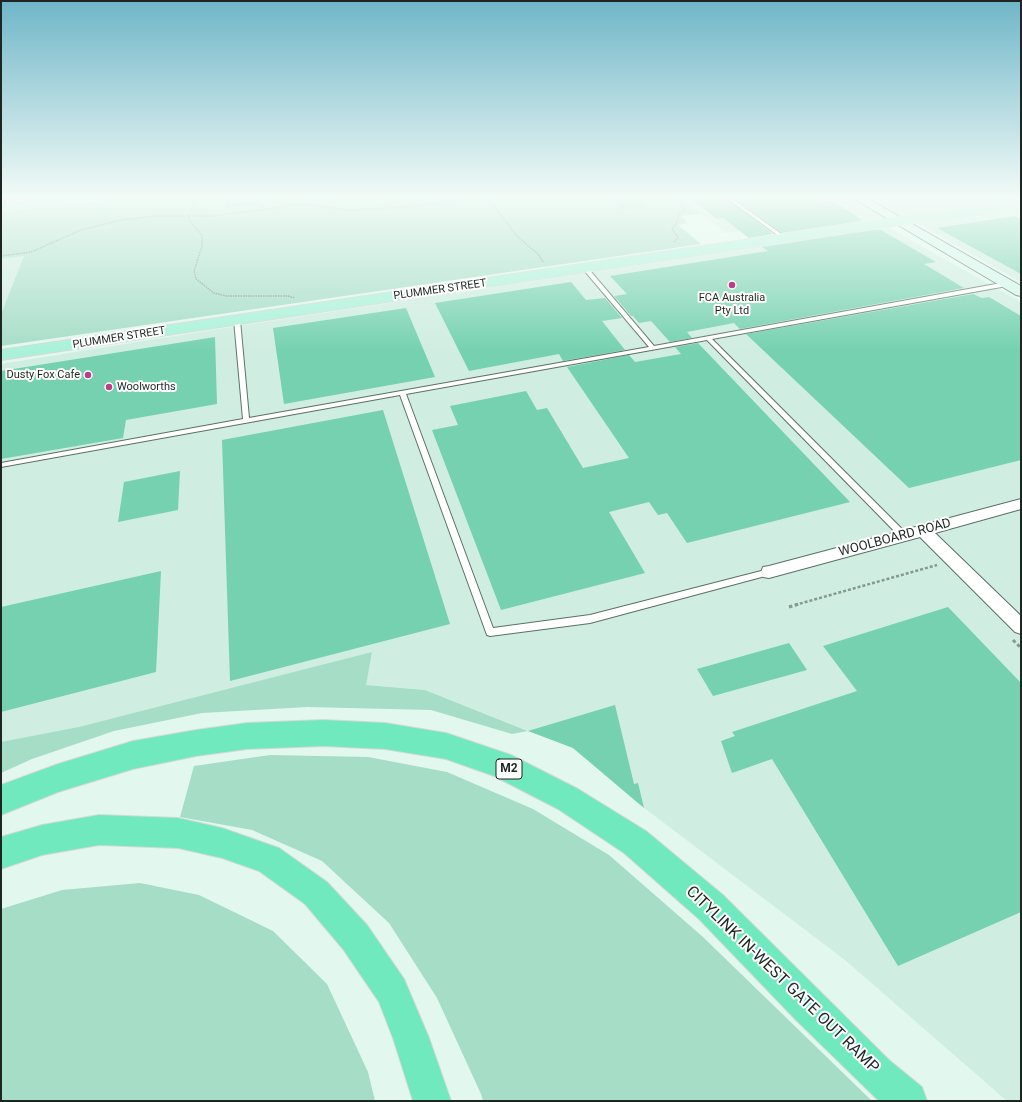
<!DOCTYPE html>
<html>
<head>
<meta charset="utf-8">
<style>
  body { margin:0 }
  #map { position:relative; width:1022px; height:1102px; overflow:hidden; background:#e2f7ee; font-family:Roboto,sans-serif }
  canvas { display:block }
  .frame { position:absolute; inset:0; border:2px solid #1e2623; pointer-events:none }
</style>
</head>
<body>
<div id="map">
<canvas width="1022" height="1102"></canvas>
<div class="frame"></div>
</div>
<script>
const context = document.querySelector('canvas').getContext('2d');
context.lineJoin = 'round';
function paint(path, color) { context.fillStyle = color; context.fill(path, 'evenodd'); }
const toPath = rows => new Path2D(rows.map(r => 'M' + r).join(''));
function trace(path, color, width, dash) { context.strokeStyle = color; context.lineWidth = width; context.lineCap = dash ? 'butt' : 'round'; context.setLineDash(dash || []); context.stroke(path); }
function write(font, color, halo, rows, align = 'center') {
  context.font = font + ' Roboto,sans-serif'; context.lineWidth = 4; context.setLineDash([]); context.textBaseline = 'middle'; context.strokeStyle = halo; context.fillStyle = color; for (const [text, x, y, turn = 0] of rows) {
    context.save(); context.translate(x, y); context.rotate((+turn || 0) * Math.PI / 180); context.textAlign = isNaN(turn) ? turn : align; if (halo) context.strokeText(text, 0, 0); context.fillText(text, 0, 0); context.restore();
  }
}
paint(toPath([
  [680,197,1021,197,1021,282,903,215,747,237,739,231,726,233],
  [888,227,1021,302,1021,1101,1007,1101,845,960,639,804,573,748,425,690,365,685,372,652,1,752,1,364,212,330],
  [24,256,1,314,1,259]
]), '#cfede0');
paint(toPath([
  [132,197,680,197,701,214,681,216,688,223,678,225,701,244,1,346,1,314,24,256,1,259,1,212],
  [372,652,366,685,425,690,528,731,512,734,431,710,308,707,202,713,114,731,32,759,1,773,1,742,79,727],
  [270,755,368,757,447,772,533,809,609,855,703,937,872,1101,483,1101,481,1094,437,998,389,923,322,861,252,830,180,817,194,766],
  [140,883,199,895,273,931,327,984,368,1072,375,1101,1,1101,1,909,62,890]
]), '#a6ddc7');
paint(toPath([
  [609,197,632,197,645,207,623,210],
  [689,197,724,197,773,234,749,238,723,218,717,219],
  [733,197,815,197,822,202,832,201,851,212,862,221,782,233],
  [1015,216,1021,219,1021,274,937,228],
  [873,230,881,230,936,262,924,264,964,288,740,329,734,323,687,332,692,338,670,342,651,321,639,323,633,316,631,316,614,296,627,294,610,276,768,251,762,247],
  [571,282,586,300,605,298,622,318,602,321,625,350,563,361,559,354,469,371,435,303],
  [973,294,982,298,989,297,1021,316,1021,460,909,488,746,334],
  [406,308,435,377,284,404,273,328],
  [215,337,217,404,126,420,123,438,1,459,1,371],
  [698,343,850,502,687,543,667,513,658,515,649,502,609,512,645,573,501,610,432,430,458,425,450,406,526,391,537,410,547,408,583,468,629,458,567,367,629,355,635,362,681,354,675,347],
  [383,410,450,624,230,681,222,440],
  [180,471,178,510,118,522,124,482],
  [161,571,156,672,1,712,1,607],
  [948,607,1021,683,1021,912,898,966,772,759,732,773,721,741,735,736,732,732,857,691,823,646],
  [789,643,807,670,713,696,697,669],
  [615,705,634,784,638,783,644,808,573,748,528,731]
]), '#75d1b0');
const lane = toPath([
  [7,197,11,197,9,208,7,209,5,208,7,197],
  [725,197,730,197,787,238,783,239,725,197],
  [583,267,587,267,654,346,1007,282,1010,284,1007,286,712,339,907,534,908,536,904,539,901,538,707,340,406,394,493,628,590,615,769,569,772,570,773,572,772,574,769,575,590,623,490,636,487,635,400,395,1,467,1,463,243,419,234,320,237,318,240,320,249,418,649,347,583,269,583,267]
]);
const street = toPath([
  [1021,499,1021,509,935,533,1021,616,1021,634,1015,632,920,537,769,578,763,577,761,572,763,567,769,566,1021,499]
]);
const secondary = toPath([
  [851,197,865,197,1021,286,1021,296,1016,295,851,197]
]);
const primary = toPath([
  [62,197,97,197,92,200,1,211,1,205,62,197],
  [1021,203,1021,209,898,225,1,360,1,350,898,217,1021,203]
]);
const highway = toPath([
  [323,720,385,723,446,733,511,755,578,789,646,831,723,895,889,1060,922,1087,927,1101,879,1101,796,1020,699,919,624,853,558,809,494,776,446,759,385,749,323,746,247,749,196,756,133,769,58,792,1,815,1,785,58,764,133,741,196,730,247,723,323,720],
  [99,815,178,818,222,828,279,848,327,882,367,925,404,979,429,1038,451,1101,413,1101,393,1038,379,1002,343,949,305,904,259,871,222,858,178,848,99,845,42,855,1,869,1,837,42,825,99,815]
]);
trace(lane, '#5d7068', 2);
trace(street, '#5d7068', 2);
trace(secondary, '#5d7068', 2);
trace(primary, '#d6d8d7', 2);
trace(highway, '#d6d8d7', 2);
trace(toPath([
  [197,197,188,216,192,224,202,235,202,246,194,271,196,279,214,293,226,296,288,296,295,298],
  [230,197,227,199,228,206,260,203,262,208,264,208],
  [835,197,847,204],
  [292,205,309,205,352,210,419,206,477,197,489,200,517,236,538,254,544,263],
  [674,242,678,238,672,229,676,224,678,215,685,211,676,197],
  [1,256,31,252,81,230,121,220,156,216,211,216,253,211,292,205,299,197]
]), '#889891', 1.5, [1.5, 1]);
trace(toPath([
  [795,605,937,565]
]), '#889891', 2.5, [3, 2]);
trace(toPath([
  [789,607,799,604],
  [1013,640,1021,648]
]), '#889891', 3, [3.5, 2.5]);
paint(lane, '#fff');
paint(street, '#fff');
paint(secondary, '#d4f8ec');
paint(primary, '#a9f2d9');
paint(highway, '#70e9bf');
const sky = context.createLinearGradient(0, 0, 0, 352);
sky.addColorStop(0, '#6fb6c8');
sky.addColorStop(0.56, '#f2fbf7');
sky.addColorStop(1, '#f2fbf700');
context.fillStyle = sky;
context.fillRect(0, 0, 1022, 352);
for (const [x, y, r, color] of [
  [732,285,4,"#bc3d88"],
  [88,375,4,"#bc3d88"],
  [109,387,4,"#bc3d88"]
]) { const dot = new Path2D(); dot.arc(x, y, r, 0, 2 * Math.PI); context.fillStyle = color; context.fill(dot); trace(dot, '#fefefe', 1.5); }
write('11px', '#1e2623', '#fefefe', [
  ["PLUMMER STREET",440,290,-8],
  ["PLUMMER STREET",119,338,-9]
]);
write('11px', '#1e2623', '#fefefe', [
  ["FCA Australia",732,298],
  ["Pty Ltd",732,311],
  ["Dusty Fox Cafe",80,375,"right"],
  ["Woolworths",117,387,"left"]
]);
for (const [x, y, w] of [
  [509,769,26]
]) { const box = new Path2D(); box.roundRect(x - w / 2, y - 10, w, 20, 3); context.fillStyle = '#fefefe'; context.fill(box); trace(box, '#1e2623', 1); }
write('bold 12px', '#1e2623', null, [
  ["M2",509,769]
]);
write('13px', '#1e2623', '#fefefe', [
  ["WOOLBOARD ROAD",895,538,-15]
]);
write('16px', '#1e2623', '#fefefe', [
  ["CITYLINK IN-WEST GATE OUT RAMP",782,980,44]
]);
</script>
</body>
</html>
